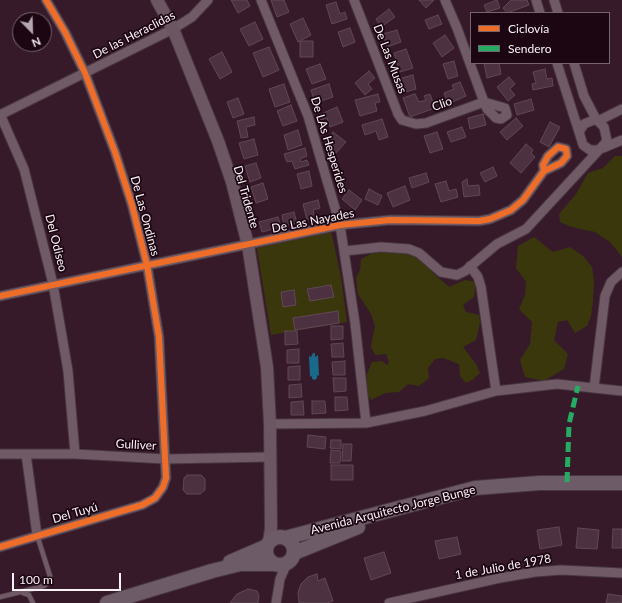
<!DOCTYPE html>
<html>
<head>
<meta charset="utf-8">
<style>
  body { margin:0 }
  #map { position:relative; width:622px; height:603px; overflow:hidden; background:#361a2a; font-family:Lato,sans-serif }
  canvas { display:block }
  .legend { position:absolute; left:470px; top:12px; width:140px; height:52px; box-sizing:border-box; background:#1c0612; border:1px solid #75656d; margin:0; padding:5px 7px; list-style:none; font-size:12px; color:#faf3f6 }
  .legend li { display:flex; align-items:center; gap:8px; height:20px }
  .legend b { width:20px; border:1px solid #75656d }
  .north { position:absolute; left:12px; top:12px; width:40px; height:40px; box-sizing:border-box; background:#1c0612; border:1px solid #75656d; border-radius:50%; rotate:157deg; font-size:11px; font-weight:700; line-height:16px; text-align:center; color:#faf3f6 }
  .north::after { content:''; display:block; margin:auto; width:14px; height:18px; background:#b5a7af; clip-path:polygon(50% 0,100% 100%,50% 72%,0 100%) }
  .scale { position:absolute; left:12px; top:573px; width:109px; height:18px; box-sizing:border-box; border:2px solid #faf3f6; border-top:0; padding-left:5px; font-size:12px; line-height:14px; white-space:nowrap; color:#faf3f6; -webkit-text-stroke:3px #1c0612; paint-order:stroke }
</style>
</head>
<body>
<div id="map">
<canvas width="622" height="603"></canvas>
<ul class="legend">
<li><b style="height:5px;background:#ee6e29"></b>Ciclovía</li>
<li><b style="height:5px;background:#26ab63"></b>Sendero</li>
</ul>
<div class="north">N</div>
<div class="scale">100 m</div>
</div>
<script>
const context = document.querySelector('canvas').getContext('2d');
context.lineJoin = 'round';
function paint(path, color) { context.fillStyle = color; context.fill(path, 'evenodd'); }
const toPath = rows => new Path2D(rows.map(r => 'M' + r).join(''));
function trace(path, color, width, dash) { context.strokeStyle = color; context.lineWidth = width; context.lineCap = dash ? 'butt' : 'round'; context.setLineDash(dash || []); context.stroke(path); }
function write(font, color, halo, rows, align = 'center') {
  context.font = font + ' Lato,sans-serif'; context.lineWidth = 3.5; context.setLineDash([]); context.textBaseline = 'middle'; context.strokeStyle = halo; context.fillStyle = color; for (const [text, x, y, turn = 0] of rows) {
    context.save(); context.translate(x, y); context.rotate((+turn || 0) * Math.PI / 180); context.textAlign = isNaN(turn) ? turn : align; if (halo) context.strokeText(text, 0, 0); context.fillText(text, 0, 0); context.restore();
  }
}
paint(toPath([
  [615,156,622,156,622,257,610,242,595,232,572,227,560,222,559,214,576,194,588,173,603,168],
  [331,231,341,277,347,322,271,335,257,248],
  [534,237,553,252,570,247,583,256,592,267,594,280,593,301,591,316,587,326,575,333,567,320,558,322,554,340,568,354,564,369,544,381,525,377,520,360,530,344,532,322,519,309,525,295,526,282,516,268,518,246],
  [388,251,406,253,420,258,434,274,449,287,465,280,476,282,474,297,463,305,466,312,479,315,480,322,476,340,463,347,476,364,480,373,472,380,466,383,460,376,459,364,443,358,435,359,428,368,429,378,419,386,408,384,399,392,385,393,371,400,367,394,367,374,372,362,382,361,387,365,389,362,386,354,375,355,371,347,375,326,371,314,358,294,356,278,360,270,361,259,371,254]
]), '#3a370d');
paint(toPath([
  [313,353,315,353,315,357,318,355,319,376,317,375,317,378,315,380,312,379,312,376,310,377,309,356,311,357]
]), '#19698a');
const building = toPath([
  [231,0,247,0,250,6,238,13,231,0],
  [271,0,284,0,289,12,277,17,271,0],
  [419,0,434,0,426,8,419,0],
  [497,0,500,8,487,12,484,5,497,0],
  [511,0,527,0,529,5,507,13,503,8,511,0],
  [336,2,340,14,345,12,347,19,332,24,326,5,336,2],
  [389,9,395,17,381,27,376,19,389,9],
  [438,15,442,24,429,29,425,20,438,15],
  [303,18,311,35,298,42,290,24,303,18],
  [255,22,263,39,249,46,240,29,255,22],
  [350,28,355,42,343,47,338,32,350,28],
  [397,30,401,42,387,47,383,34,397,30],
  [445,35,454,48,442,57,433,43,445,35],
  [300,41,313,41,313,57,300,57,300,41],
  [269,47,279,70,263,77,253,53,269,47],
  [406,49,413,68,400,72,394,53,406,49],
  [222,52,232,72,220,79,209,59,222,52],
  [454,61,458,76,448,79,443,64,454,61],
  [484,63,499,63,501,74,487,78,484,63],
  [320,64,326,79,312,84,306,69,320,64],
  [545,69,547,79,552,78,553,86,533,90,532,84,536,83,533,72,545,69],
  [369,71,375,78,368,84,372,89,365,95,355,83,369,71],
  [413,75,416,89,402,93,398,79,413,75],
  [509,77,515,84,510,89,515,95,508,101,497,87,509,77],
  [460,82,466,96,448,104,444,93,454,89,452,85,460,82],
  [284,84,290,102,275,107,269,89,284,84],
  [329,84,333,97,315,103,311,90,329,84],
  [378,94,380,102,375,103,377,111,360,116,355,100,378,94],
  [415,94,419,102,426,100,424,96,430,94,435,108,410,117,403,98,415,94],
  [238,98,244,114,233,118,227,102,238,98],
  [531,99,534,110,517,115,514,104,531,99],
  [291,105,297,121,283,126,277,111,291,105],
  [337,107,343,122,330,127,327,118,321,120,319,115,337,107],
  [483,114,486,125,470,129,468,118,483,114],
  [254,117,255,125,246,127,248,137,241,138,237,121,254,117],
  [516,118,523,126,507,140,500,132,516,118],
  [382,119,388,137,379,140,376,131,365,135,362,125,382,119],
  [550,122,560,127,549,147,540,142,550,122],
  [462,127,466,137,451,142,447,132,462,127],
  [298,130,302,145,288,150,284,135,298,130],
  [333,132,346,142,336,153,324,144,333,132],
  [437,132,443,149,430,153,424,136,437,132],
  [254,139,258,155,244,159,239,143,254,139],
  [526,144,533,150,531,153,535,157,521,173,510,163,526,144],
  [305,148,307,156,300,159,301,162,307,160,309,165,295,169,292,161,287,162,284,154,305,148],
  [256,163,261,178,250,182,245,166,256,163],
  [493,167,497,176,485,182,480,173,493,167],
  [309,171,312,186,301,189,297,174,309,171],
  [426,173,429,182,412,188,409,178,426,173],
  [467,179,468,186,479,185,480,195,464,197,462,182,467,179],
  [446,181,449,191,456,189,458,197,441,202,435,184,446,181],
  [263,183,268,199,256,203,251,187,263,183],
  [405,186,410,200,393,207,387,193,405,186],
  [369,189,382,196,378,205,365,199,369,189],
  [349,190,362,200,355,210,342,199,349,190],
  [318,200,320,208,313,210,315,219,307,220,303,204,318,200],
  [294,212,297,223,284,226,282,215,294,212],
  [278,217,281,227,262,232,259,222,278,217],
  [331,285,334,297,310,301,307,289,331,285],
  [294,290,296,305,283,307,281,292,294,290],
  [338,311,339,323,295,330,293,318,338,311],
  [331,326,343,326,343,339,331,340,331,326],
  [285,331,297,331,298,344,285,345,285,331],
  [343,343,344,357,332,357,331,344,343,343],
  [299,349,299,363,287,363,287,350,299,349],
  [345,361,345,375,333,375,332,362,345,361],
  [300,366,300,380,288,380,288,367,300,366],
  [333,378,346,378,346,391,334,392,333,378],
  [301,384,302,397,289,398,289,385,301,384],
  [335,397,347,397,348,410,335,411,335,397],
  [303,401,304,415,291,415,291,402,303,401],
  [312,401,325,401,326,413,312,414,312,401],
  [308,435,326,437,325,449,307,447,308,435],
  [331,440,341,440,341,449,330,448,331,440],
  [343,444,352,444,351,461,342,461,343,444],
  [331,450,341,451,340,463,330,463,331,450],
  [331,465,353,465,353,480,331,480,331,465],
  [187,475,201,475,205,479,205,490,200,494,187,494,183,490,184,478,187,475],
  [559,527,562,545,540,549,537,530,559,527],
  [578,528,599,530,597,549,576,548,578,528],
  [613,529,622,529,622,548,612,548,613,529],
  [457,537,461,554,439,559,435,541,457,537],
  [384,552,391,573,371,580,364,558,384,552],
  [317,574,318,581,325,578,333,601,327,603,299,603,298,593,301,584,308,577,317,574],
  [248,589,257,591,259,596,258,603,230,603,237,594,248,589],
  [608,594,622,596,622,603,606,603,608,594]
]);
paint(building, '#4c3241');
trace(building, '#604855', 1);
const service = toPath([
  [23,593,29,595,33,603],
  [0,597,44,586,48,583,50,576,37,535]
]);
const minor = toPath([
  [261,0,308,116,340,225,355,323,366,423],
  [354,0,398,114,402,120,416,124,426,123,484,102],
  [445,0,457,28,484,102,487,109,496,118,501,119,507,115,505,108,484,102],
  [536,0,540,13],
  [554,0,558,13],
  [557,63,579,132],
  [574,63,584,96,596,119],
  [0,114,24,169,53,284,68,371,75,454],
  [0,115,173,29,192,17,208,0],
  [596,119,604,127,607,141,599,150,590,150,583,145,579,132,584,124,596,119],
  [598,121,622,109],
  [603,148,622,140],
  [345,251,381,247,409,249,419,253,441,272,457,275,465,271,497,244,526,229,599,150],
  [470,266,478,277,481,287,496,391],
  [0,296,340,225,390,220,479,221,490,219,511,210,523,200,544,171,543,165,548,156,558,147,566,149,567,156,561,163,544,171],
  [594,388,605,296,611,282,622,272],
  [270,424,366,423,425,411,496,391,557,384,622,391],
  [0,454,75,454,165,459,270,457],
  [26,454,37,535],
  [0,547,142,505,155,498,163,487,166,478,159,337,147,265,132,205,115,152,85,73,65,32,46,0],
  [276,603,280,579,287,563],
  [389,603,500,578,535,572,561,570,622,573]
]);
const secondary = toPath([
  [157,0,173,29,218,141,232,182,248,245,267,367,270,424,271,528,269,542]
]);
const primary = toPath([
  '266 551a14 14 0 1 1 28 0a14 14 0 1 1-28 0Z',
  [285,538,475,488,539,483,622,483],
  [294,553,358,527],
  [230,562,267,546],
  [107,603,212,571,240,564,275,564]
]);
trace(service, '#483640', 6);
trace(minor, '#483640', 11);
trace(secondary, '#483640', 14);
trace(primary, '#483640', 16);
trace(service, '#705a65', 4.5);
trace(minor, '#705a65', 9);
trace(secondary, '#6b5662', 12);
trace(primary, '#6e5b68', 14);
trace(toPath([
  [567,482,569,424,578,386]
]), '#26ab63', 5, [10, 5]);
trace(toPath([
  [0,296,340,225,390,220,479,221,490,219,511,210,523,200,544,171,543,165,548,156,558,147,566,149,567,156,561,163,544,171],
  [0,547,142,505,155,498,163,487,166,478,159,337,147,265,132,205,115,152,85,73,65,32,46,0]
]), '#ee6e29', 6);
write('12px', '#faf3f6', '#1c0612', [
  ["De las Heraclidas",134,35,-27],
  ["De Las Musas",390,59,69],
  ["Clio",442,104,-20],
  ["De LAs Hesperides",329,145,73],
  ["Del Tridente",246,197,74],
  ["De Las Ondinas",145,216,75],
  ["De Las Nayades",313,221,-11],
  ["Del Odiseo",56,243,76],
  ["Gulliver",136,445,3],
  ["Avenida Arquitecto Jorge Bunge",393,510,-14],
  ["Del Tuyú",75,513,-16],
  ["1 de Julio de 1978",503,567,-10]
]);
</script>
</body>
</html>
